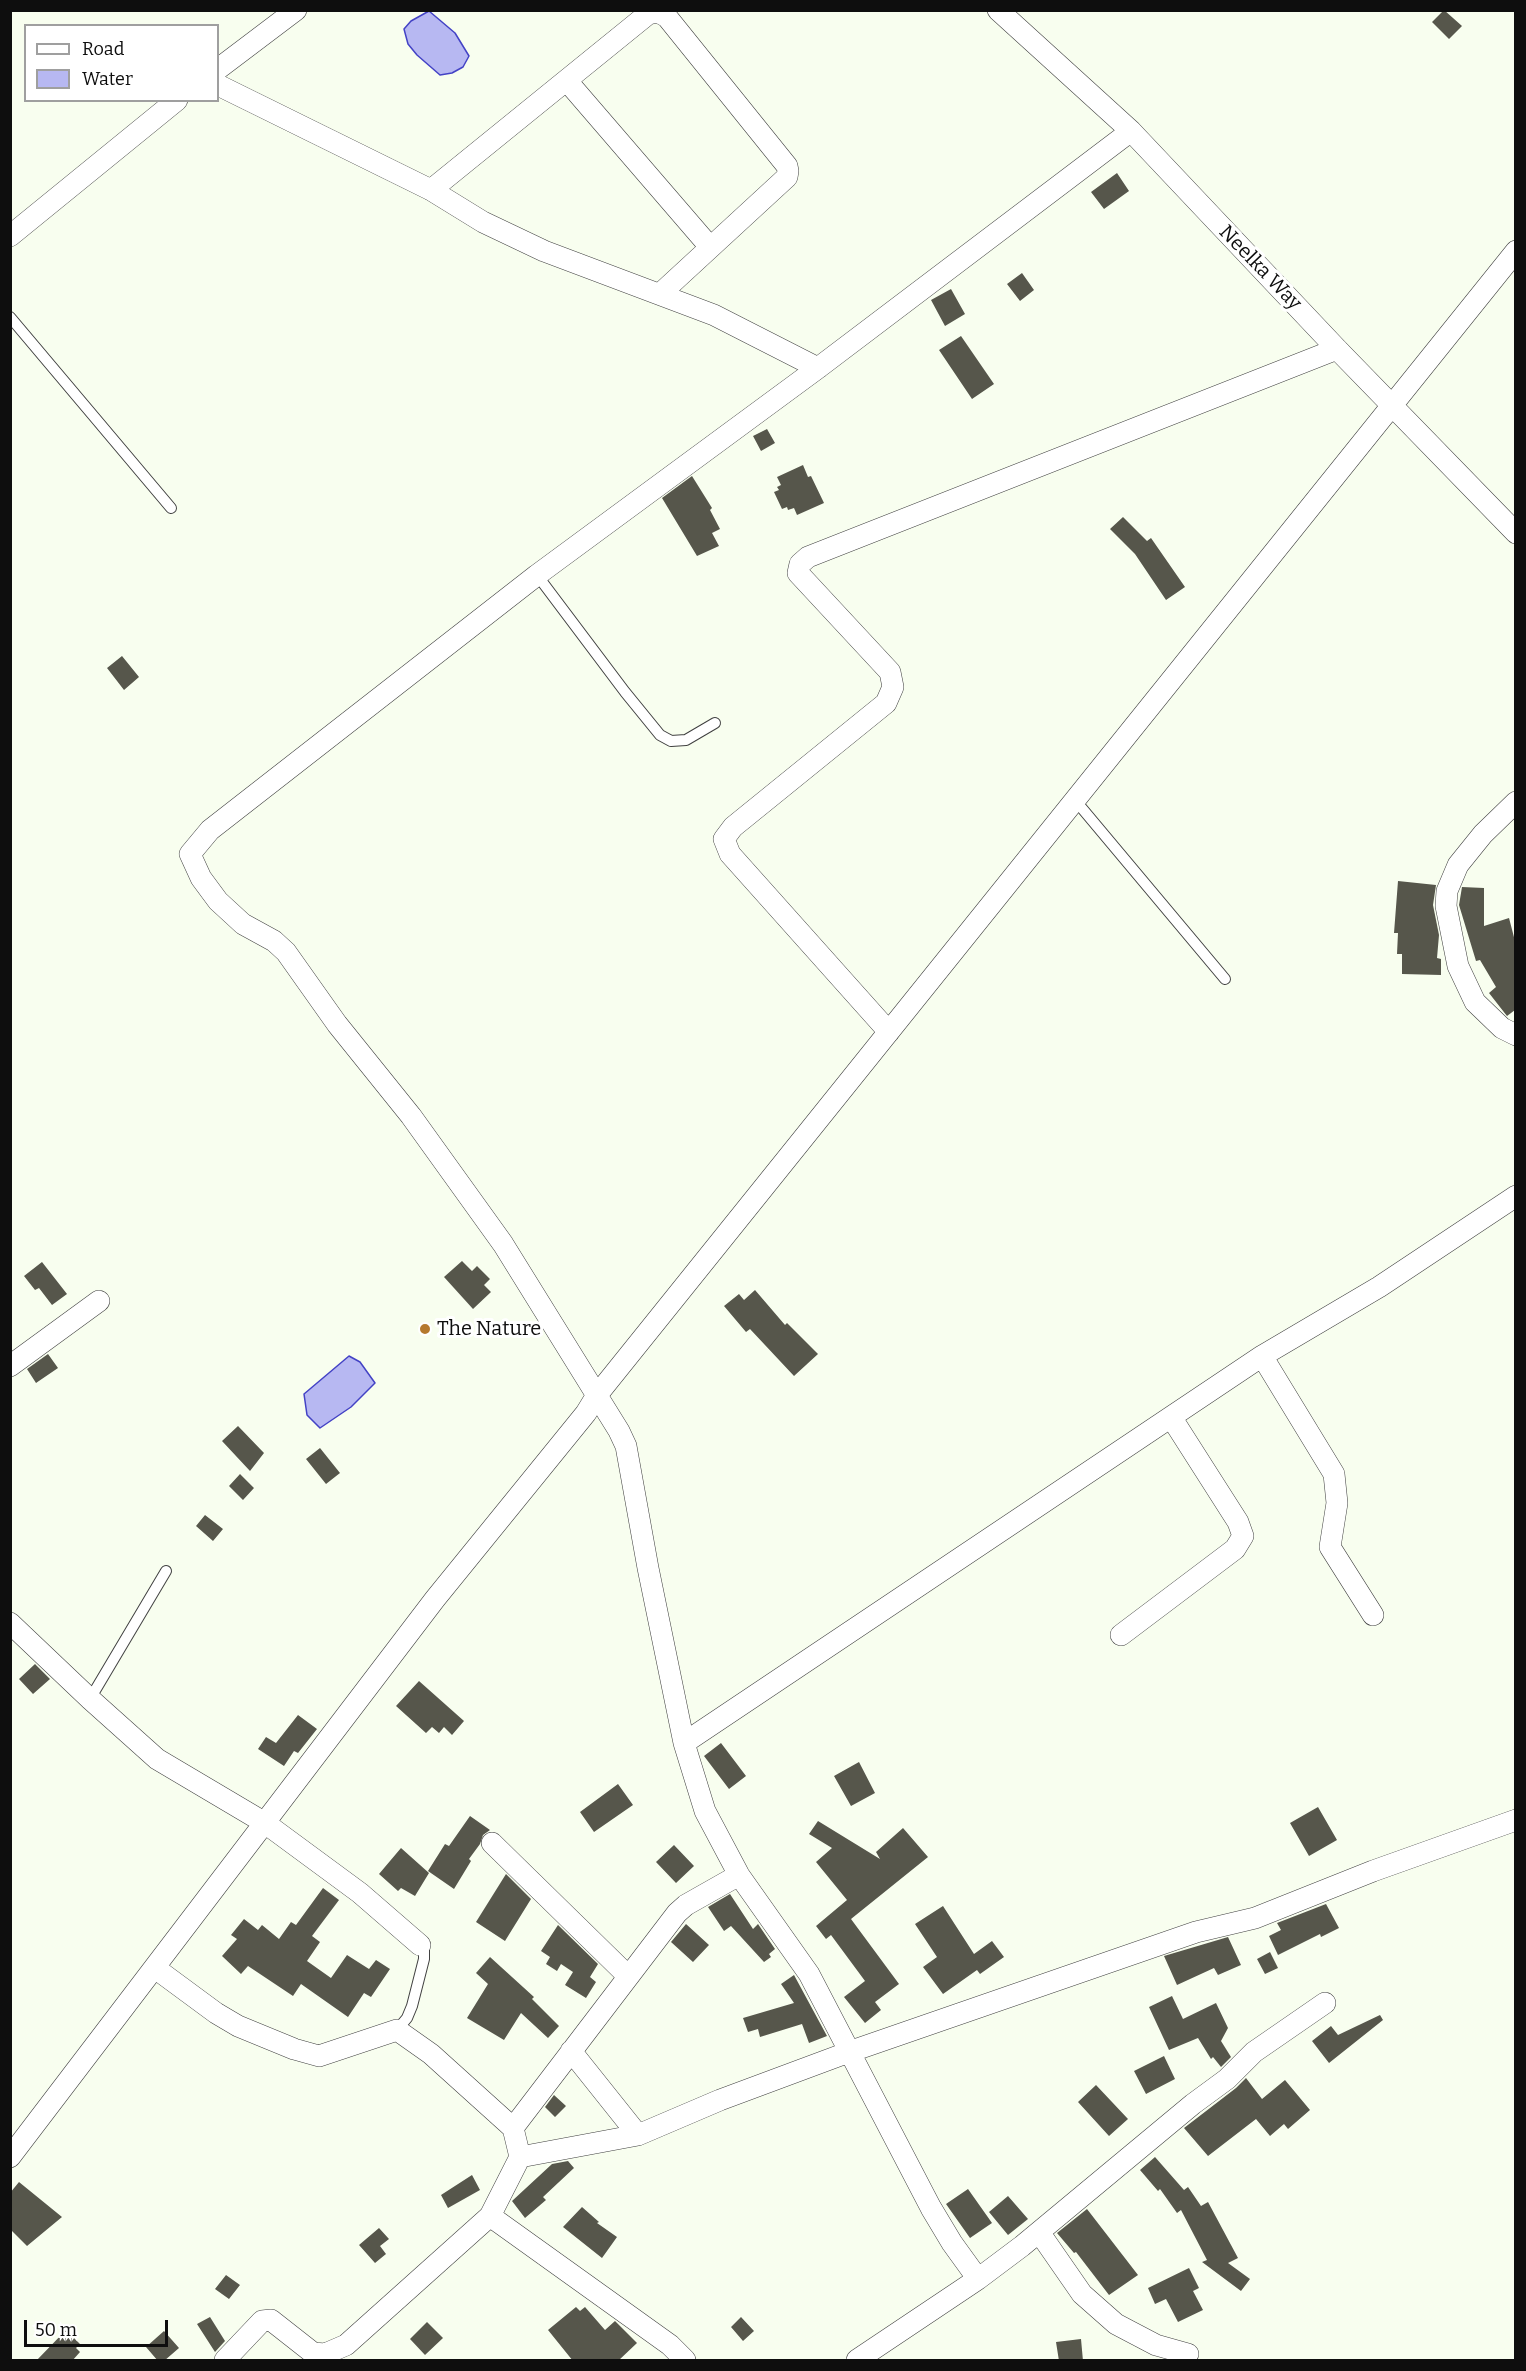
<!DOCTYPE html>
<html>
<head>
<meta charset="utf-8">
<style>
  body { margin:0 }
  #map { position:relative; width:1526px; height:2371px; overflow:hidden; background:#f8feef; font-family:Bitter,serif }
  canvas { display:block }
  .frame { position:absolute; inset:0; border:12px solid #0e0e0e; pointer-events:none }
  .legend { position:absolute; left:24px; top:24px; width:195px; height:78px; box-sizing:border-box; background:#fff; border:2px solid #9f9f9f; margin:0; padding:8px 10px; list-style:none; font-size:18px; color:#0e0e0e }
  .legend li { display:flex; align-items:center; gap:12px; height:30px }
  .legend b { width:30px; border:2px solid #9f9f9f }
  .scale { position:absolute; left:24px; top:2320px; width:144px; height:27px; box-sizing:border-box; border:3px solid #0e0e0e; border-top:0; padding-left:8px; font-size:18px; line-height:21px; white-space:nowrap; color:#0e0e0e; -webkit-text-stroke:4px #fff; paint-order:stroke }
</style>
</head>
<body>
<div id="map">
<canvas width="1526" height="2371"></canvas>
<div class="frame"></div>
<ul class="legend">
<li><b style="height:8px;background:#fff"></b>Road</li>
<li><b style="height:16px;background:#b7b8f2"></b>Water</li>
</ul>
<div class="scale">50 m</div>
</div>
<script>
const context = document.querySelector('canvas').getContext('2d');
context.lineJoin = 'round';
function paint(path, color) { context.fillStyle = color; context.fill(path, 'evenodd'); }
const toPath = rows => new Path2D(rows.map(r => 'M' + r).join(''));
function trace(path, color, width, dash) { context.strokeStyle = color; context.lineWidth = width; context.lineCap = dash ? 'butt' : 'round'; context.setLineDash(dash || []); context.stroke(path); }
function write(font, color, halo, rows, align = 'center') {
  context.font = font + ' Bitter,serif'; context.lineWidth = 6; context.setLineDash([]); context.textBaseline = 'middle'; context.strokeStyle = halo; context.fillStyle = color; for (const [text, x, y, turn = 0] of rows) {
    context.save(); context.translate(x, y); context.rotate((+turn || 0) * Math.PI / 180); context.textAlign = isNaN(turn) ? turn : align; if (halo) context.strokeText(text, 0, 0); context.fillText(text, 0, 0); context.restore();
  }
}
const water = toPath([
  [429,11,455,33,469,56,463,67,452,73,440,75,417,55,408,44,404,29,411,21,429,11],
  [349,1356,360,1362,375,1383,351,1407,320,1428,307,1415,304,1394,349,1356]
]);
paint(water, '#b7b8f2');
trace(water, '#4342c5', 1.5);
paint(toPath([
  [1444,10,1462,26,1449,39,1432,22],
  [1117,173,1129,191,1104,209,1091,192],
  [1022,273,1034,290,1020,301,1007,284],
  [951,289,965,314,945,326,931,300],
  [961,336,994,384,972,399,939,350],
  [767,429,775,443,761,451,753,436],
  [803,465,808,477,811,476,824,503,797,515,794,508,788,510,787,507,782,509,774,492,779,490,777,487,781,485,777,477],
  [692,476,712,508,710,510,720,529,712,533,719,546,697,556,662,498],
  [1123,517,1147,541,1151,538,1185,587,1166,600,1135,554,1110,529],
  [122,656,139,677,124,690,107,668],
  [1398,881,1436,885,1433,905,1439,935,1437,958,1441,959,1441,975,1402,974,1402,954,1397,954,1398,933,1394,933],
  [1462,887,1484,888,1484,926,1509,918,1515,941,1515,1010,1507,1016,1489,993,1496,987,1480,960,1476,961,1459,905],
  [462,1261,472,1271,477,1266,490,1279,484,1285,491,1292,473,1309,444,1277],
  [42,1262,67,1294,52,1305,39,1288,35,1290,24,1276],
  [755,1290,785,1325,787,1323,818,1354,794,1376,750,1329,746,1332,724,1306,739,1294,744,1300],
  [48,1354,58,1368,36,1383,27,1369],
  [238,1426,264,1453,250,1471,222,1441],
  [320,1448,340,1473,326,1484,306,1459],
  [240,1474,254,1488,243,1500,229,1486],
  [205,1515,223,1529,213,1541,196,1526],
  [35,1664,50,1679,33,1694,19,1679],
  [419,1681,464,1721,452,1735,444,1727,439,1733,432,1727,426,1733,396,1706],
  [298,1715,317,1729,298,1753,294,1751,284,1766,258,1749,266,1737,276,1743],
  [721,1743,746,1776,729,1789,704,1756],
  [859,1762,875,1793,851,1806,834,1776],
  [618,1784,633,1805,594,1832,580,1812],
  [1318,1807,1337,1840,1309,1856,1290,1823],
  [470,1816,490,1830,483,1835,480,1844,469,1859,471,1861,454,1889,428,1871,445,1844,449,1846],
  [818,1821,880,1859,876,1852,903,1828,928,1857,851,1919,899,1984,875,2002,881,2010,865,2023,844,1997,865,1981,831,1935,826,1939,816,1926,847,1900,816,1862,832,1848,809,1834],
  [674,1845,694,1866,676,1883,656,1862],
  [401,1848,429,1873,415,1896,401,1888,398,1891,379,1874],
  [506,1874,531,1899,505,1941,476,1922],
  [323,1888,339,1900,312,1936,320,1942,307,1961,331,1978,347,1955,369,1969,376,1960,390,1969,371,1997,364,1993,348,2017,301,1984,293,1996,248,1966,241,1974,222,1956,237,1939,231,1935,244,1919,258,1930,262,1925,279,1939,291,1922,296,1925],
  [730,1894,753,1929,758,1924,775,1949,769,1954,771,1957,764,1962,731,1926,724,1931,708,1907],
  [1326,1904,1339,1928,1321,1937,1320,1934,1278,1955,1269,1936,1281,1930,1277,1923],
  [943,1906,974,1954,992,1941,1004,1957,980,1974,977,1970,943,1994,923,1967,937,1957,915,1924],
  [686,1924,709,1945,693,1962,671,1942],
  [558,1925,598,1964,590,1977,596,1982,586,1998,565,1985,573,1972,561,1964,557,1971,546,1964,550,1957,541,1951],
  [1228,1937,1241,1965,1218,1975,1214,1968,1177,1985,1164,1956],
  [1270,1952,1278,1968,1265,1974,1257,1959],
  [490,1957,534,1997,532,1999,559,2026,548,2038,521,2013,504,2040,467,2018,488,1984,476,1973],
  [794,1975,827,2036,809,2043,802,2024,760,2037,758,2029,748,2032,743,2018,794,2003,781,1984],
  [1172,1996,1183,2019,1216,2003,1228,2028,1221,2041,1231,2057,1221,2067,1213,2057,1211,2059,1198,2038,1169,2050,1149,2007],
  [1380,2015,1383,2020,1329,2063,1312,2041,1331,2026,1338,2035],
  [1164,2056,1175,2079,1146,2094,1134,2071],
  [1246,2078,1262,2099,1285,2080,1310,2110,1288,2129,1284,2124,1270,2136,1256,2119,1208,2156,1184,2128,1236,2088],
  [1096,2085,1128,2119,1109,2136,1078,2102],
  [554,2095,566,2106,555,2117,545,2107],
  [1155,2157,1184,2190,1188,2187,1201,2206,1208,2202,1238,2258,1228,2263,1250,2279,1241,2291,1202,2262,1207,2260,1181,2210,1177,2213,1160,2189,1158,2191,1140,2170],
  [568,2161,574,2168,543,2197,546,2200,525,2218,512,2201,552,2164],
  [472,2175,480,2190,448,2208,441,2195],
  [19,2182,62,2217,27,2246,10,2229,10,2193],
  [968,2189,992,2223,970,2238,946,2204],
  [1008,2196,1028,2219,1008,2235,989,2212],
  [582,2207,599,2222,597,2223,617,2237,602,2258,563,2227],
  [1087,2209,1138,2275,1109,2295,1076,2252,1074,2253,1057,2233],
  [379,2228,389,2239,380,2246,386,2254,375,2263,359,2245],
  [1189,2268,1199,2288,1193,2291,1203,2310,1178,2322,1166,2299,1155,2304,1148,2288],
  [226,2275,240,2285,229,2299,215,2289],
  [576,2307,580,2311,585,2307,605,2330,615,2321,637,2343,618,2361,573,2361,548,2330],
  [210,2317,225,2341,215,2352,197,2324],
  [741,2317,754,2331,743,2341,731,2327],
  [427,2322,443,2338,425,2355,410,2339],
  [66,2330,80,2344,76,2348,80,2352,72,2361,36,2361],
  [164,2331,179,2348,164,2361,158,2361,146,2347],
  [1081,2339,1083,2361,1059,2361,1056,2342]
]), '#56564b');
const lane = toPath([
  [10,317,171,508],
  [537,575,625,692,660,735,671,741,686,740,715,723],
  [1075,800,1225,979],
  [90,1699,166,1571],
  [397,2030,407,2018,412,2006,424,1959,424,1950,420,1945]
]);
const street = toPath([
  [998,10,1131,131,1337,349,1516,533],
  [218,69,296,10],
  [567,81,710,247],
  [218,85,431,190,483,222,544,251,714,315,818,368],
  [431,190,648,14,658,12,667,17,787,166,788,171,787,177,660,294],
  [10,236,177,100],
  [1516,802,1483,834,1458,865,1447,891,1446,906,1458,966,1475,1002,1502,1028,1516,1035],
  [889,1032,730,854,724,839,733,827,886,703,893,687,890,672,798,573,800,564,808,557,1337,349],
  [1262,1356,1334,1474,1337,1503,1330,1547,1373,1615],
  [10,1366,99,1301],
  [10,1623,90,1699,157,1759,265,1823,360,1893,420,1945],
  [1121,1635,1235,1549,1243,1536,1238,1522,1171,1417],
  [684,1743,1262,1356,1379,1287,1516,1196],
  [492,1843,628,1976],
  [155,1968,216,2013,238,2026,294,2049,319,2056,397,2030,431,2054,513,2128,520,2157,490,2216,670,2345,685,2360],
  [571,2051,638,2135],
  [513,2128,677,1913,686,1905,739,1875],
  [10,2157,435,1599,586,1413,597,1395,1516,251],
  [520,2157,638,2135,720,2100,849,2052,1196,1932,1255,1918,1373,1871,1516,1820],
  [1039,2232,1082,2294,1116,2324,1156,2345,1188,2354],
  [978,2279,952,2243,931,2208,809,1974,739,1875,705,1811,684,1743,648,1568,626,1446,619,1431,503,1244,411,1116,337,1024,286,952,274,941,243,924,218,901,201,878,190,854,210,830,537,575,818,368,1131,131],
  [225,2360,262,2321,271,2320,313,2353,325,2354,346,2345,490,2216],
  [857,2360,978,2279,1022,2246,1193,2104,1227,2079,1254,2052,1325,2003]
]);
trace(lane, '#414141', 12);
trace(street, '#414141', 22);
trace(lane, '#fff', 10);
trace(street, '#fff', 21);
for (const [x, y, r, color] of [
  [425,1329,6,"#b5792e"]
]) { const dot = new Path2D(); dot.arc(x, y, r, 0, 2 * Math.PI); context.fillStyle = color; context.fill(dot); trace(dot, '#fff', 2); }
write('20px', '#0e0e0e', '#fff', [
  ["Neelka Way",1260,268,46]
]);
write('20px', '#0e0e0e', '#fff', [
  ["The Nature",437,1329]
], 'left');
</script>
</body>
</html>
